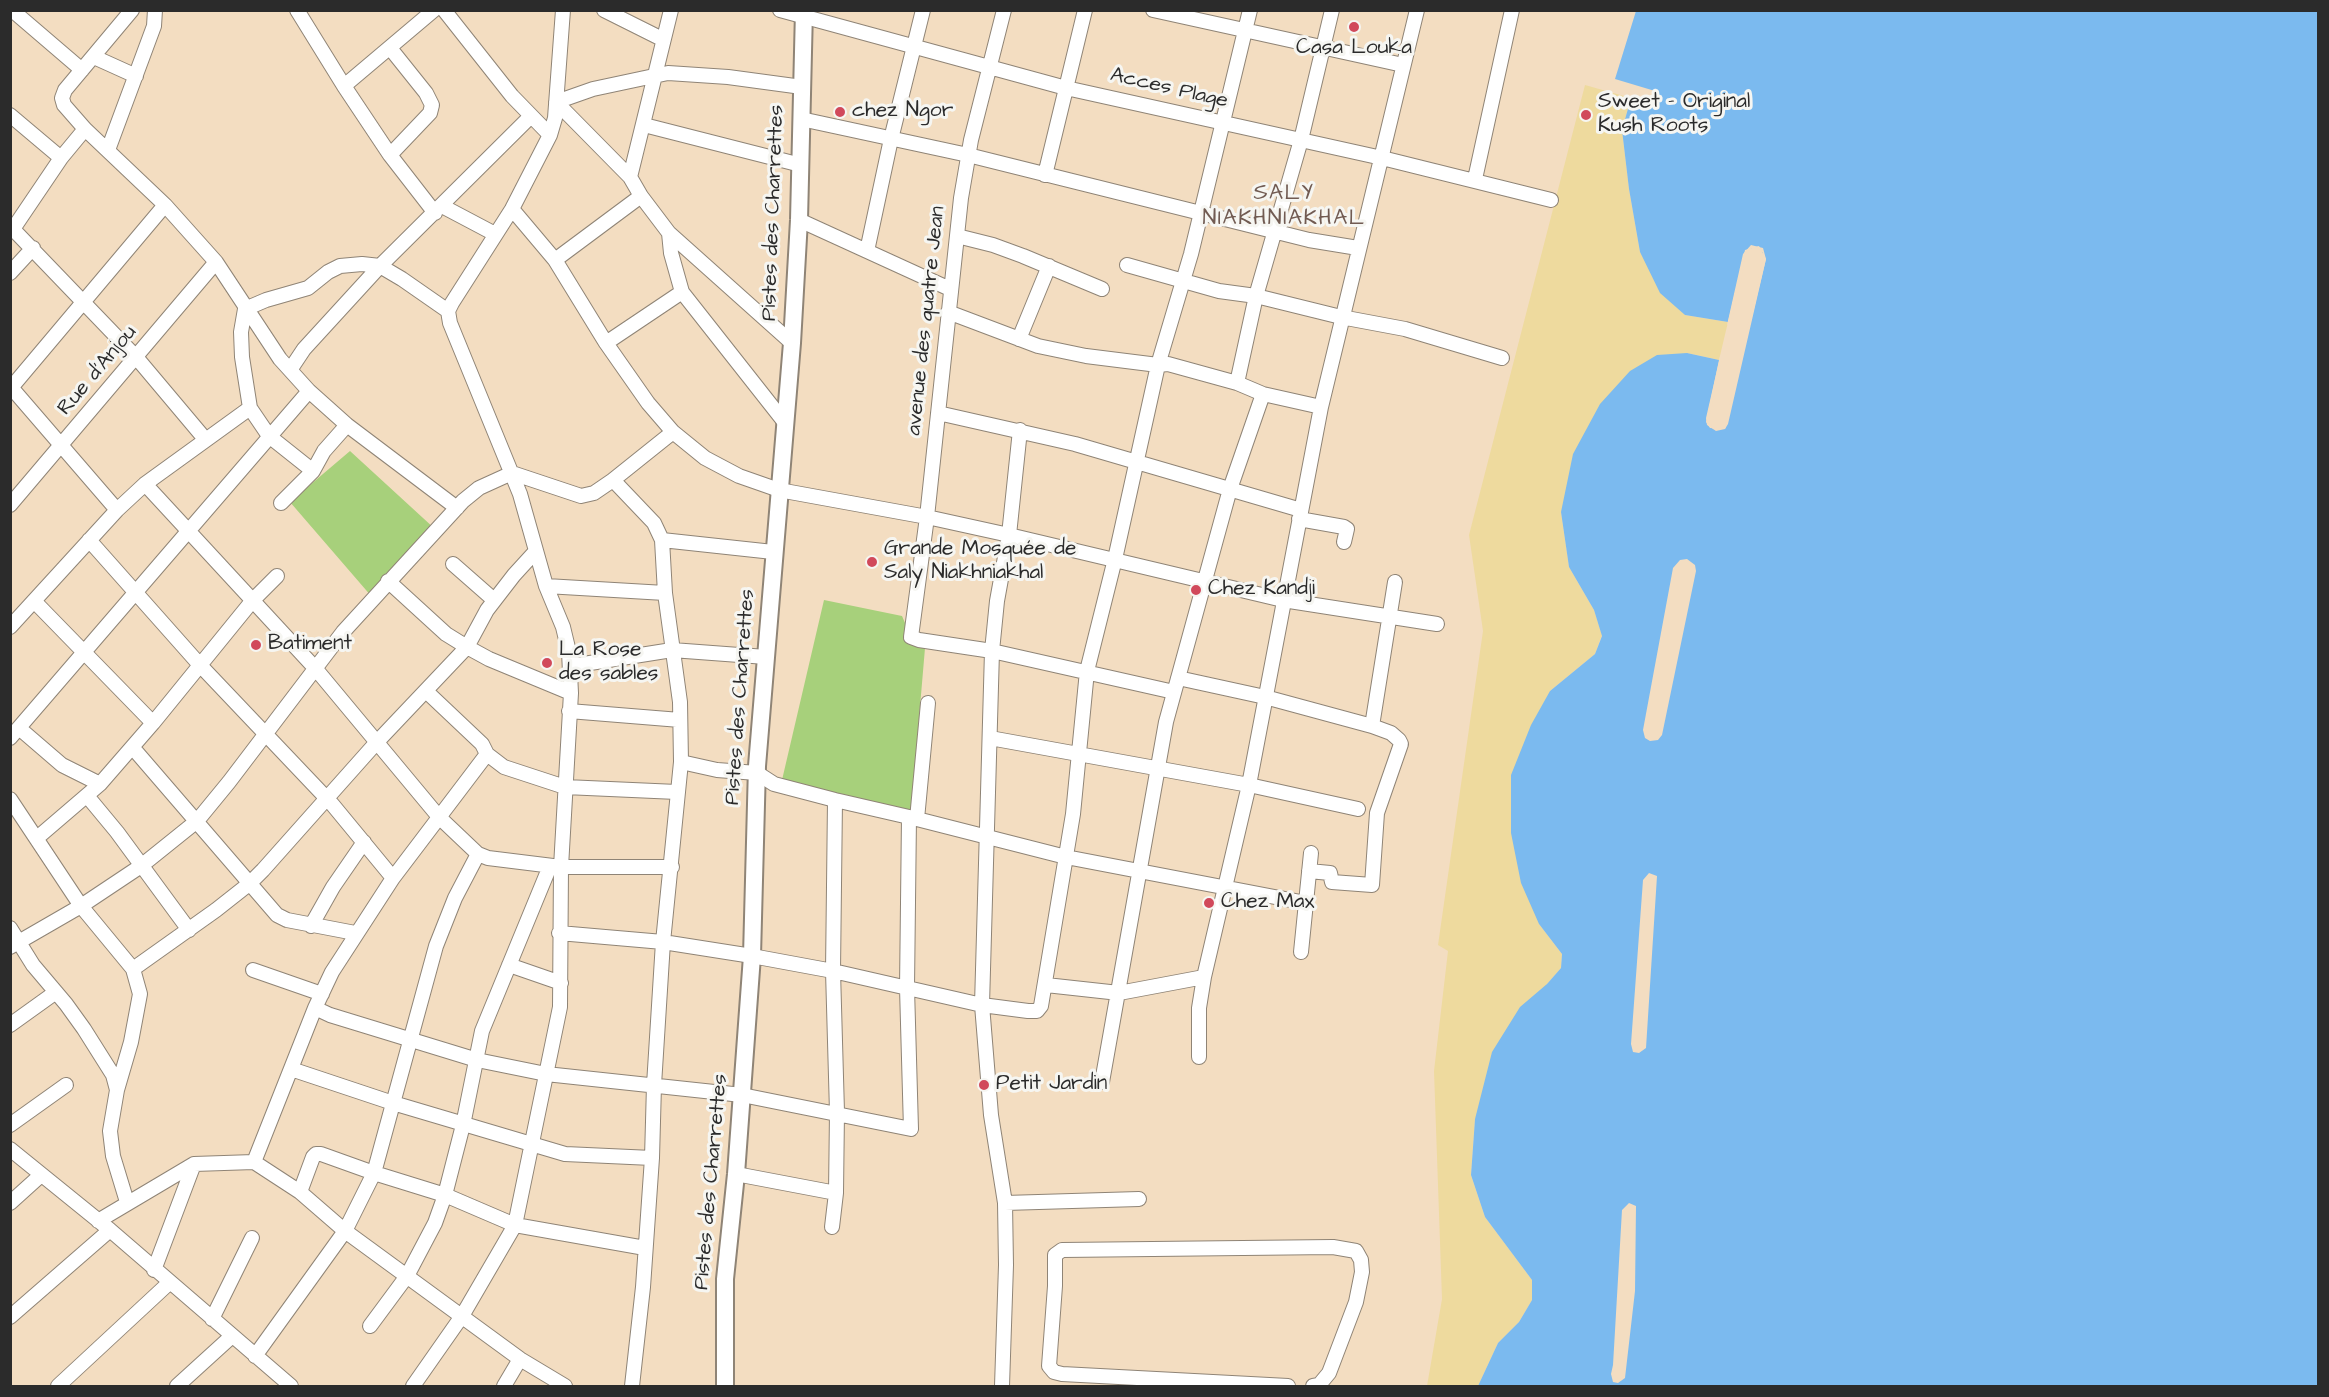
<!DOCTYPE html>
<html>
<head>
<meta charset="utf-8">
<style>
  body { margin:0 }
  #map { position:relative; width:2329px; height:1397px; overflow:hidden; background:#f3ddc1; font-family:"Architects Daughter",sans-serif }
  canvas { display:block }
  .frame { position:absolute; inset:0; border:12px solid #2b2b2b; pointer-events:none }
</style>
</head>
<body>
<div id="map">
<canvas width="2329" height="1397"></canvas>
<div class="frame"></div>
</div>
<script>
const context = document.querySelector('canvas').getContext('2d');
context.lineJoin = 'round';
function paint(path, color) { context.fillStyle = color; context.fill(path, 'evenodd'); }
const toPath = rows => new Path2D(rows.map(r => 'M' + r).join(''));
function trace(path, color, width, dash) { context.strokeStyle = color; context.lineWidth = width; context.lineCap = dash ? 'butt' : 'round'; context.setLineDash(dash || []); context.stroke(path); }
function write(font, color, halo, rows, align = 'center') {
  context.font = font + ' "Architects Daughter",sans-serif'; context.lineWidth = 6; context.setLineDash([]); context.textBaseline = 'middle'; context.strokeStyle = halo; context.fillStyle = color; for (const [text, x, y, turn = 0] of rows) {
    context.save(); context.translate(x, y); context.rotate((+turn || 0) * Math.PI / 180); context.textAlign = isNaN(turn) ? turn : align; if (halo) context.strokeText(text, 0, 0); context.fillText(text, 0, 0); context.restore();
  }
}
paint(toPath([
  [350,451,435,529,372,597,290,502],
  [824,600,902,616,912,639,925,648,911,812,782,780]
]), '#a7d07b');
paint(toPath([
  [1585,85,1631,98,1622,130,1629,189,1640,252,1685,315,1728,322,1719,360,1687,353,1561,512,1569,567,1594,610,1602,635,1595,654,1550,691,1539,924,1562,954,1561,968,1547,984,1475,1119,1471,1175,1485,1217,1532,1280,1532,1300,1519,1322,1498,1343,1478,1386,1427,1386,1442,1299,1434,1071,1448,951,1438,945,1483,631,1469,535]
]), '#eeda9e');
paint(toPath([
  [1636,11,2318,11,2318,1386,1478,1386,1498,1343,1519,1322,1532,1300,1532,1280,1485,1217,1471,1175,1475,1119,1492,1052,1520,1007,1547,984,1561,968,1562,954,1539,924,1521,883,1511,833,1511,775,1531,725,1550,691,1595,654,1602,636,1594,610,1569,567,1561,512,1573,454,1600,404,1630,371,1657,355,1687,353,1719,360,1706,422,1710,428,1725,429,1766,259,1759,246,1745,250,1728,322,1685,315,1660,293,1640,252,1629,189,1622,130,1631,98,1654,104,1658,103,1660,97,1655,91,1615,79]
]), '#7bbaef');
paint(toPath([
  [1751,245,1763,248,1766,259,1728,424,1725,429,1716,431,1707,425,1706,418,1720,357,1722,361,1709,419,1710,424,1716,428,1723,427,1725,423,1763,259,1763,253,1758,248,1752,248,1747,252,1731,323,1727,325,1743,254],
  [1687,559,1695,565,1696,571,1662,735,1658,740,1650,741,1645,738,1643,730,1673,568,1680,560],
  [1649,873,1657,876,1646,1048,1639,1053,1633,1052,1631,1044,1643,880],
  [1629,1203,1636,1206,1635,1291,1625,1378,1618,1383,1613,1382,1611,1374,1613,1365,1622,1210]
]), '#f3ddc1');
const minor = toPath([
  [12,10,82,70],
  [132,10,65,90,62,98,64,105,85,129,165,205,216,262,280,359,309,391,347,425,457,508],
  [297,10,344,86,390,155,435,213],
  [444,10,512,96,550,135],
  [604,10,662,39],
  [780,10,1066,88,1382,158,1551,200],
  [1004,10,971,140,961,198,927,517,911,637,919,640,992,651,1174,692],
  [1153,10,1403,65],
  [94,57,136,76],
  [344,86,434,10],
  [10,115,61,158],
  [801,119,968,155,1309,240,1358,248],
  [644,125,801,165],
  [108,150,154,26,155,10],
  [390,155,430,113,432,105,426,93,390,48],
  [1045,175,1085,10],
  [630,177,671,10],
  [1475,179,1512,10],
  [442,206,495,234],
  [512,209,555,260,606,343,648,403,673,432,705,458,739,476,779,490,927,517,1009,535,1283,600,1437,624],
  [799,220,950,289],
  [10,226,136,357,205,439],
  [13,229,61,158,85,129],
  [669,233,792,343],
  [957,236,993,245,1023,256,1102,289],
  [867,251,891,139,923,10],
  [555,260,641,196],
  [1127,265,1219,291,1256,296,1341,317,1405,329,1502,358],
  [10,273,33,248],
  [948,312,1038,346,1086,356,1158,365,1168,364,1237,383,1263,394,1321,407],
  [1019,339,1049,266],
  [606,343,682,292],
  [290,370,304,349,380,266,531,116],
  [1237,383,1256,296,1301,140,1332,10],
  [10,386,117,510],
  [10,389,165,205],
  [938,413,1075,444,1301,510],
  [786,424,682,292,671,253,669,233,641,196,630,177,556,102,593,89,668,73,728,77,802,87],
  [313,471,269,436,250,408,242,357,241,332,245,309,266,300,308,288,328,272,340,266,362,264,380,266,402,279,448,311],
  [145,484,315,668,439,817,478,854,488,858,561,867,672,867],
  [281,503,313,471,324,451,347,425],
  [10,505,216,262],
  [1299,519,1344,527,1347,529,1344,542],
  [89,540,199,664,332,804,393,878],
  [662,540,773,552],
  [453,564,494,600],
  [388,581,446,634,467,647,489,659,571,693],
  [546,586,665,593],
  [35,602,153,723],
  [10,627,117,510,145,484,250,408],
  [571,666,672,650,766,657],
  [1178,678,1265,697,1372,726,1391,733,1399,740,1401,744,1377,813,1372,885,1332,882,1330,873,1309,871],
  [427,692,482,744,487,754,504,767,565,787,677,792],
  [569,711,680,720],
  [1372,726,1395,582],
  [19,728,62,765,100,784],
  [10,738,309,391],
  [990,738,1249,785,1358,809],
  [133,748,277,915,287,920,355,933],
  [681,762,717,770,757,773,774,784,835,800,909,817,1066,857,1306,903],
  [88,797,117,832,189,930],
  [10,799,81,906,133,969,140,994,131,1042,117,1090,110,1131,113,1156,127,1202],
  [917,819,928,703],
  [37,838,100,784,153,723,253,600,277,576],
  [311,926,333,887,364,842],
  [10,928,33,965,66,1004,84,1029,113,1075,117,1090],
  [559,933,663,942,752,956,833,971,982,1005,1028,1011,1037,1011,1041,1006,1073,814,1087,671,1115,559,1158,365,1191,254,1250,10],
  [10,947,81,906,141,866,197,821,229,782,343,632,463,501,479,488,512,473,581,496,594,493,613,480],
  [1301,952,1311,853],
  [509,965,561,983],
  [133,969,216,910,249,884,263,870,376,743,467,647,487,610,514,575,535,552],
  [253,970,322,994],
  [1046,985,1119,993,1204,977],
  [315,1008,330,1015,477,1060,546,1074,742,1095,911,1129,907,988,909,817],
  [10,1025,56,992],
  [1199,1057,1199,1008,1204,977,1249,785,1321,407,1417,10],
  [291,1069,393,1103,565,1154,652,1158],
  [1102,1082,1166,722,1230,489,1263,394],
  [10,1125,66,1085],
  [10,1149,110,1230,291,1386],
  [254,1162,315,1008,332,972,393,878,487,754],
  [736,1174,836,1193],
  [300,1192,313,1157,316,1154,321,1154,374,1173,445,1195,515,1225,645,1248],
  [10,1203,41,1175],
  [1005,1203,1139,1199],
  [98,1221,194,1164,254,1162,300,1192,345,1231,520,1359,565,1386],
  [832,1227,836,1193,837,1112,833,971,835,800],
  [154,1270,194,1164],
  [10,1317,110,1230],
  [212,1319,252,1238],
  [370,1326,407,1276,435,1223,445,1195,463,1125,482,1031,550,866],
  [255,1356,345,1231,374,1173,436,946,455,898,478,854],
  [58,1386,169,1283],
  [177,1386,232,1336],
  [413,1386,462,1316,515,1225,560,1007,561,867,571,693,569,652,563,627,546,586,520,494,450,323,448,311,452,303,512,209,550,135,555,118,563,10],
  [504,1386,520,1359],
  [632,1386,643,1287,652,1158,654,1085,663,942,681,762,680,702,665,593,662,540,654,523,613,480,673,432],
  [1002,1386,1006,1265,1005,1203,991,1115,982,1005,992,651,997,601,1009,535,1020,430],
  [1288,1386,1062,1374,1054,1372,1049,1366,1055,1286,1055,1255,1062,1250,1333,1247,1356,1251,1361,1260,1362,1272,1356,1302,1329,1373,1319,1385,1313,1386]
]);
const major = toPath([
  [725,1386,725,1279,736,1174,752,956,757,766,792,343,799,220,804,10]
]);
trace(minor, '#8f8476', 16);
trace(major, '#8f8476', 20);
trace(minor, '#fff', 14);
trace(major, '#fff', 16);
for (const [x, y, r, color] of [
  [1354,27,6,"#d1495b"],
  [840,112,6,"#d1495b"],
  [1586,115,6,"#d1495b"],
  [872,562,6,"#d1495b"],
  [1196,590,6,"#d1495b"],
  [256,645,6,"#d1495b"],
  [547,663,6,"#d1495b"],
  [1209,903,6,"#d1495b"],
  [984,1085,6,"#d1495b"]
]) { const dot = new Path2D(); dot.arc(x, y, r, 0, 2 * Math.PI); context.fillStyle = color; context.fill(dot); trace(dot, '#f6f6f2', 2); }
write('21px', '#2b2b2b', '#f6f6f2', [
  ["Casa Louka",1354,49,"center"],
  ["Sweet - Original",1598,103],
  ["Kush Roots",1598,127],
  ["chez Ngor",852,112],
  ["Grande Mosquée de",884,550],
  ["Saly Niakhniakhal",884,574],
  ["Chez Kandji",1208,590],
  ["Batiment",268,645],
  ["La Rose",559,651],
  ["des sables",559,675],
  ["Chez Max",1221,903],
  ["Petit Jardin",996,1085]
], 'left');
write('21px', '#2b2b2b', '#f6f6f2', [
  ["Acces Plage",1169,89,13],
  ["Pistes des Charrettes",774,213,-88],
  ["avenue des quatre Jean",927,321,-84],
  ["Rue d’Anjou",98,371,-50],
  ["Pistes des Charrettes",741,697,-86],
  ["Pistes des Charrettes",712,1182,-85]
]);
context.letterSpacing = '1.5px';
write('22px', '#715b52', '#f6f6f2', [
  ["SALY",1284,194],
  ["NIAKHNIAKHAL",1284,219]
]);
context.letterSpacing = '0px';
</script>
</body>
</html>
